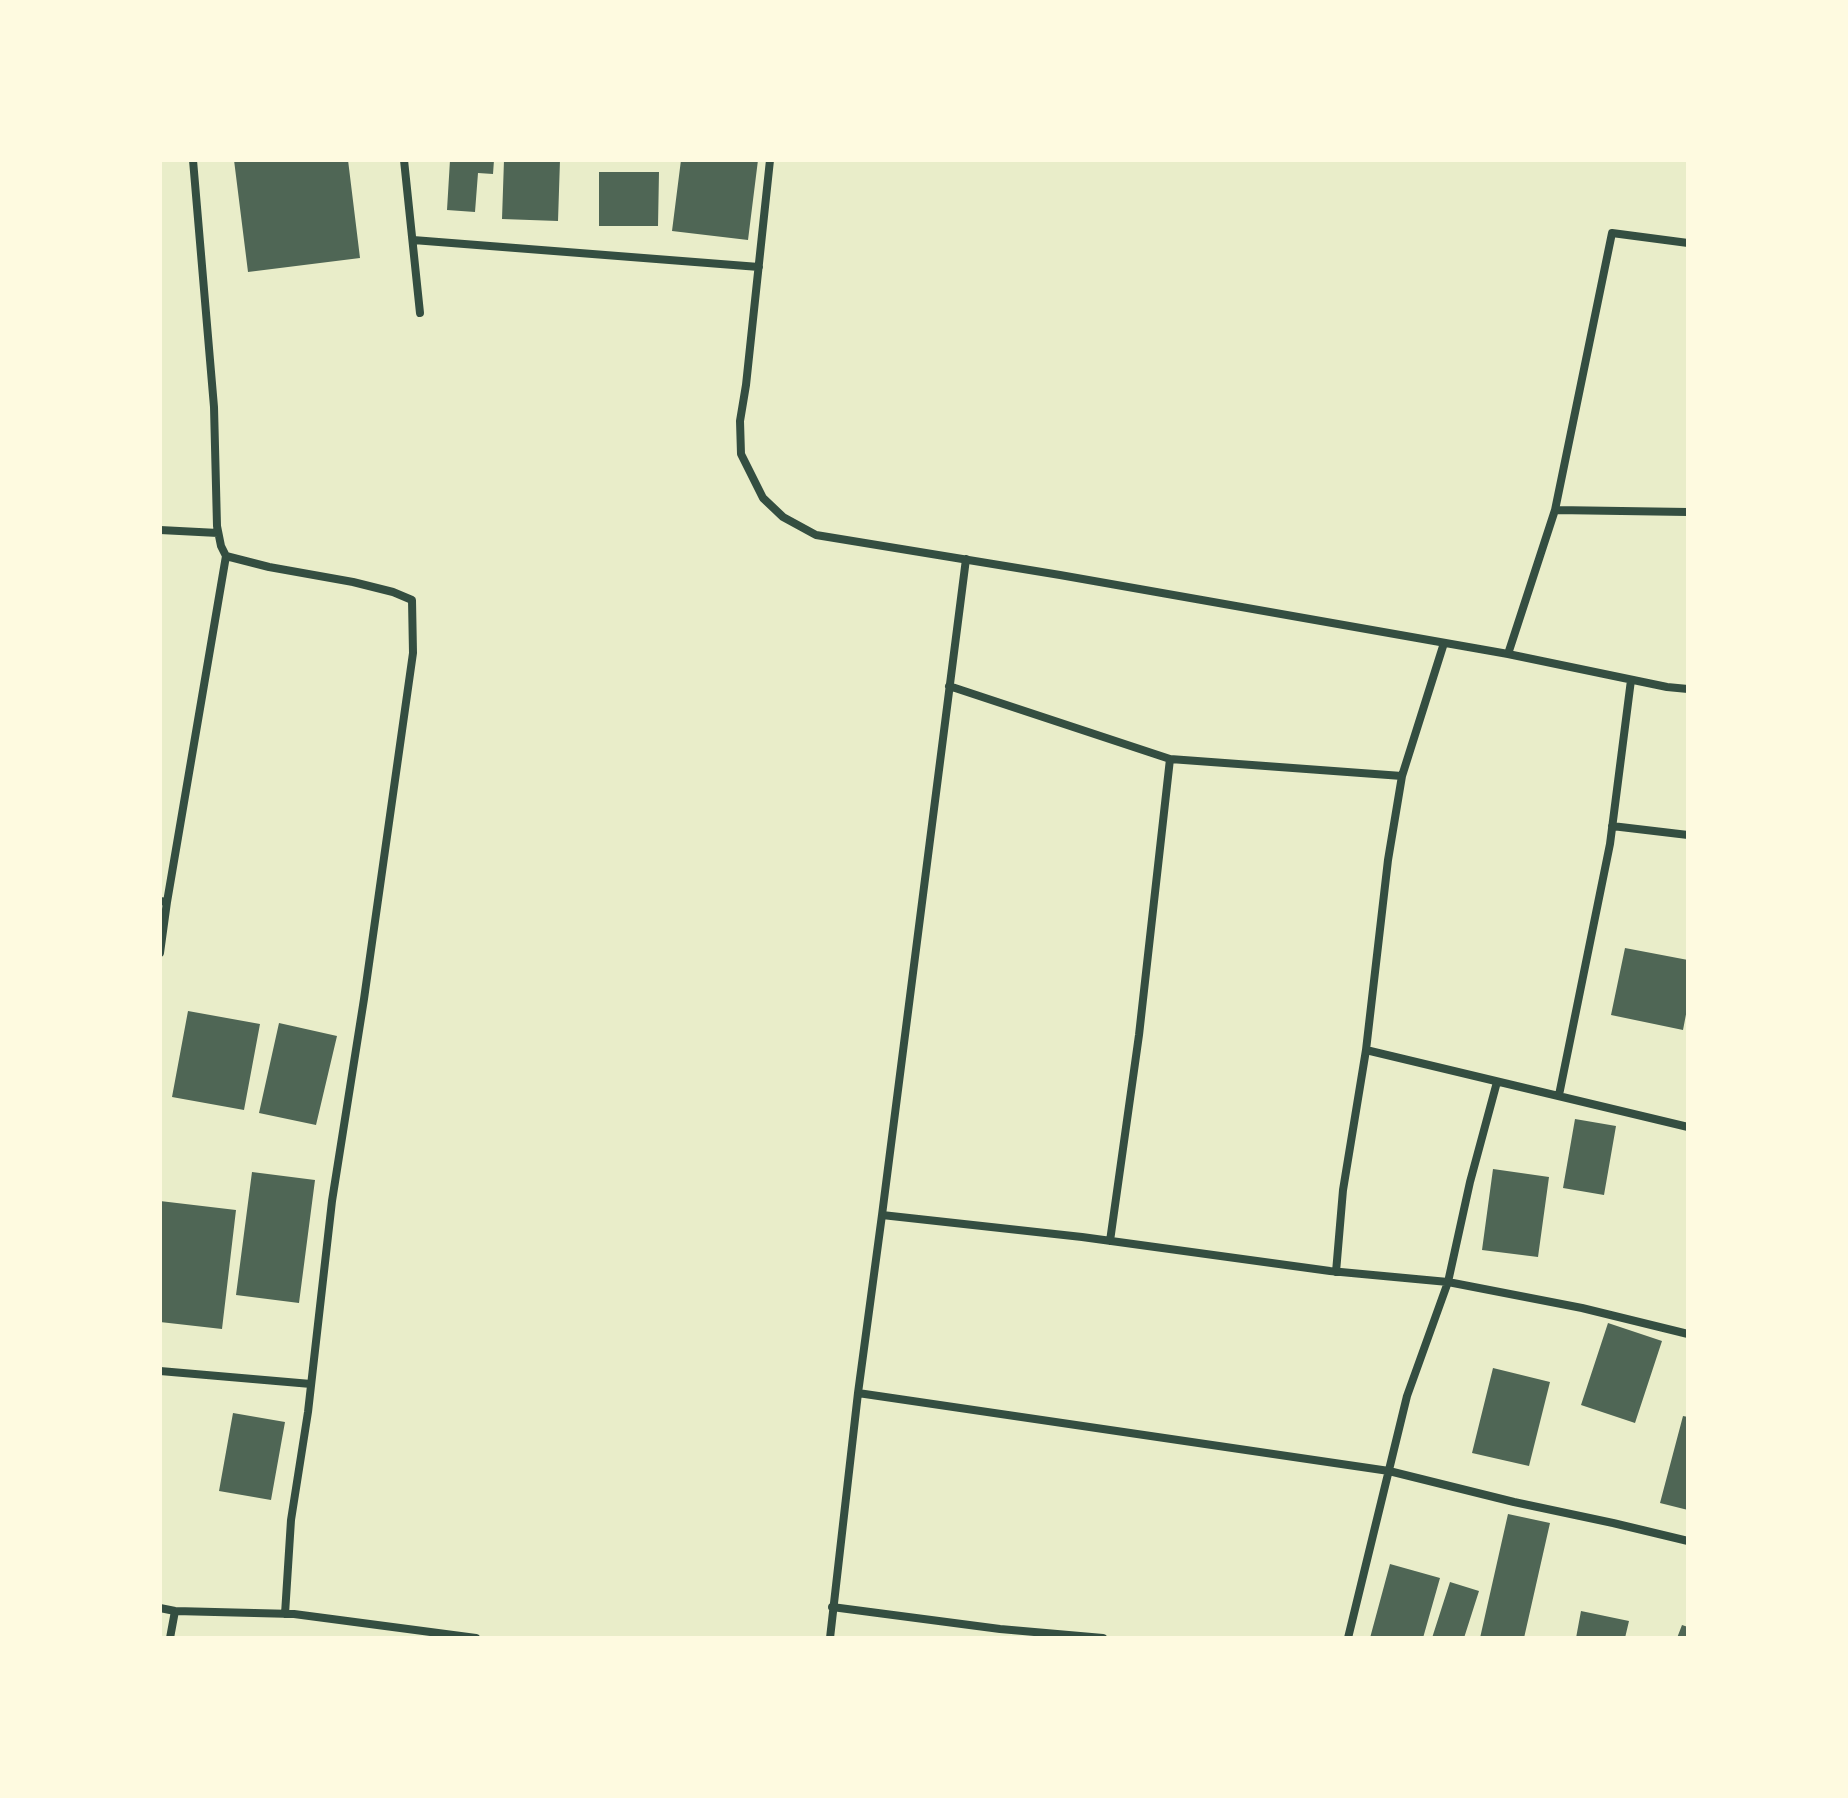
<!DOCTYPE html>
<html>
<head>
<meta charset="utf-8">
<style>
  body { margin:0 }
  #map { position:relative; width:1848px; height:1798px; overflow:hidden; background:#e9edc9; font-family:Poppins,sans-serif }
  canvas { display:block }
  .frame { position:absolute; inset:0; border:162px solid #fefae0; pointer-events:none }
</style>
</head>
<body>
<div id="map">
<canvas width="1848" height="1798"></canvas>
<div class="frame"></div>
</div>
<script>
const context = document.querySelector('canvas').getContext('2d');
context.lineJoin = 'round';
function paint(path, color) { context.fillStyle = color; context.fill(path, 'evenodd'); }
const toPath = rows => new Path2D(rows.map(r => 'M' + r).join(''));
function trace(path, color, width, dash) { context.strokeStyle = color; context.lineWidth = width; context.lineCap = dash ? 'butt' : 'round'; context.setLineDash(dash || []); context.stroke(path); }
paint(toPath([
  [234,160,348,160,360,258,248,272],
  [450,160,494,160,493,174,478,173,475,212,447,210],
  [504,160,560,160,558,221,502,219],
  [681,160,758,160,748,240,672,231],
  [599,172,659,172,658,226,599,226],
  [1625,948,1688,960,1688,1004,1683,1030,1611,1015],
  [188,1011,260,1024,244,1110,172,1097],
  [279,1023,337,1036,316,1125,259,1113],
  [1575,1119,1616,1126,1604,1195,1563,1188],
  [1493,1169,1549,1177,1538,1257,1482,1250],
  [252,1172,315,1180,299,1303,236,1295],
  [160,1201,236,1210,222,1329,160,1322],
  [1608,1323,1662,1341,1635,1423,1581,1405],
  [1493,1368,1550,1382,1529,1466,1472,1453],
  [233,1413,285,1422,271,1500,219,1491],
  [1683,1416,1688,1417,1688,1510,1660,1503],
  [1508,1514,1550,1523,1524,1638,1480,1638],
  [1390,1564,1440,1578,1423,1638,1370,1638],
  [1450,1582,1479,1591,1464,1638,1432,1638],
  [1581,1611,1629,1621,1625,1638,1576,1638],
  [1682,1625,1688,1627,1688,1638,1677,1638]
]), '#4f6655');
trace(toPath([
  [193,160,214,407,217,526,221,546,226,556,269,567,353,582,393,592,412,600,413,653,364,999,332,1201,308,1412,291,1520,285,1614],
  [404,160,420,313],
  [770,160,746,385,740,421,741,454,763,498,783,517,816,535,1060,575,1508,654,1667,687,1688,689],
  [413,240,759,267],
  [1555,510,1612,233,1688,243],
  [160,530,218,533],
  [1508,654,1555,510,1688,512],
  [949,686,1170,759,1402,776],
  [1612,826,1688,835],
  [160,901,167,902,160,953],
  [167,902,226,556],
  [1366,1050,1688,1127],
  [1559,1095,1610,844,1631,680],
  [882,1215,1082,1237,1330,1271,1448,1282,1582,1308,1688,1334],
  [1110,1241,1139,1035,1170,759],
  [1336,1272,1343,1190,1366,1050,1388,860,1402,776,1444,643],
  [160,1371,311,1384],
  [858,1393,1389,1471,1514,1502,1613,1523,1688,1541],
  [832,1607,1000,1629,1103,1638],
  [160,1608,175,1611,294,1614,476,1638],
  [170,1638,175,1611],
  [830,1638,858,1393,882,1215,966,559],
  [1348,1638,1407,1396,1448,1282,1470,1182,1497,1082]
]), '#344e41', 8);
</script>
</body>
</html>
